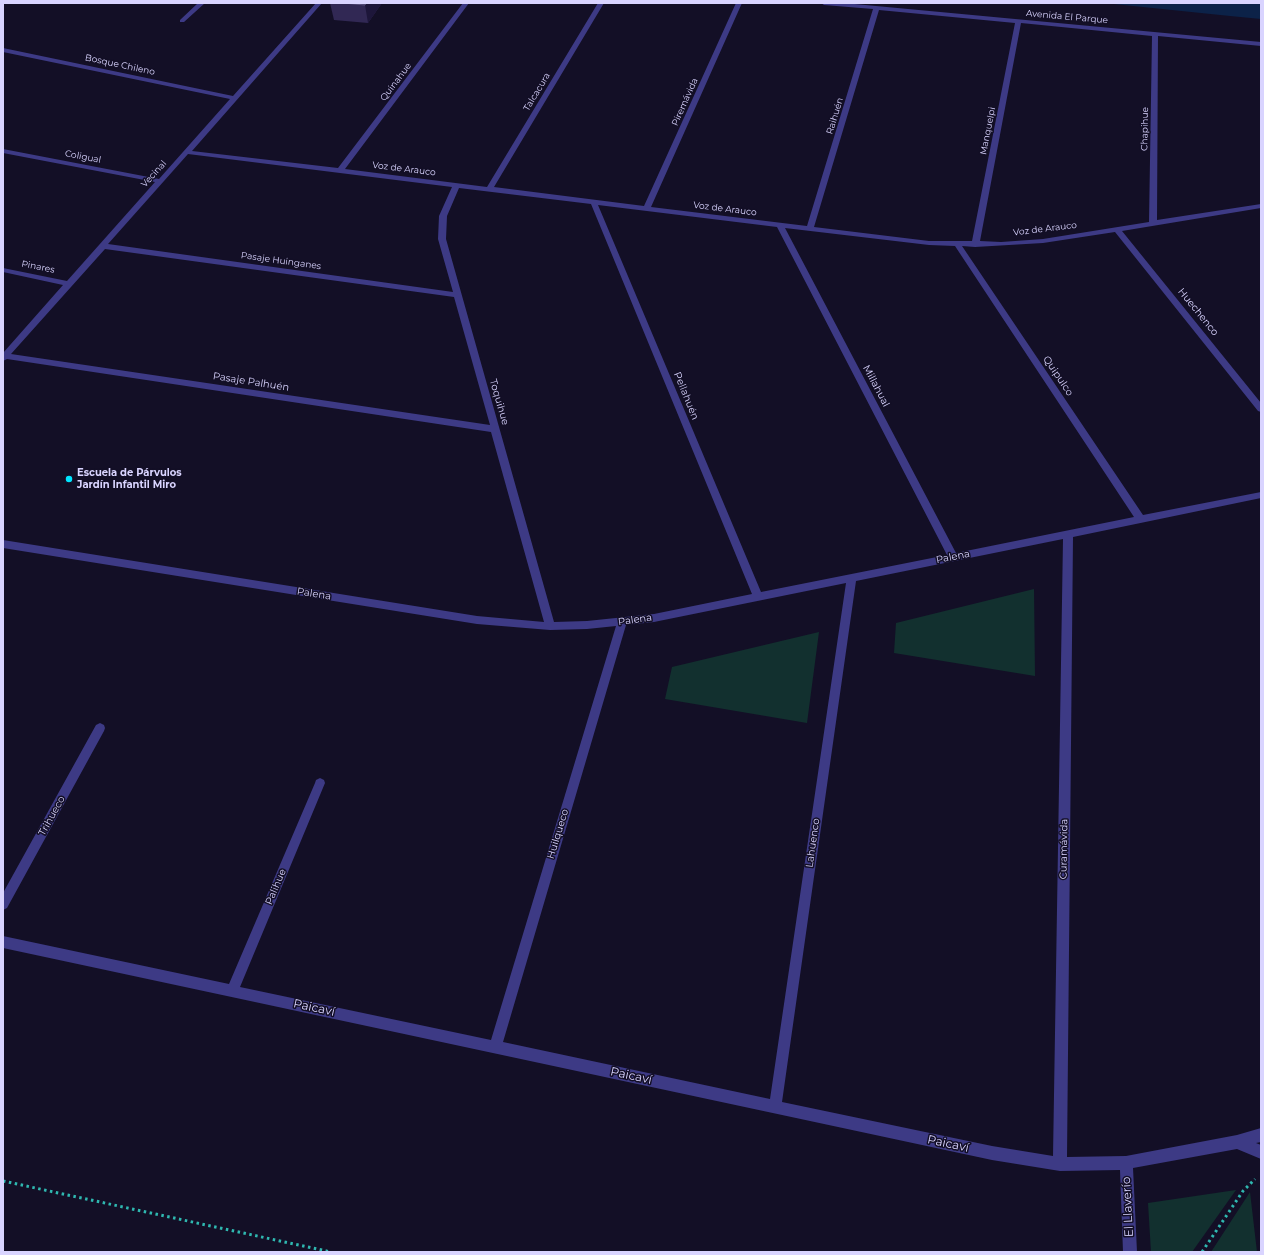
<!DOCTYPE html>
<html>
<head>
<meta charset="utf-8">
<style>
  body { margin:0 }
  #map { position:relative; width:1264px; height:1255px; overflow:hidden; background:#130f26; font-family:Montserrat,sans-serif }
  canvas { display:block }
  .frame { position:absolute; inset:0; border:4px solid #d9d4ff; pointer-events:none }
</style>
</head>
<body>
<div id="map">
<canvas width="1264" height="1255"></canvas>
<div class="frame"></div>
</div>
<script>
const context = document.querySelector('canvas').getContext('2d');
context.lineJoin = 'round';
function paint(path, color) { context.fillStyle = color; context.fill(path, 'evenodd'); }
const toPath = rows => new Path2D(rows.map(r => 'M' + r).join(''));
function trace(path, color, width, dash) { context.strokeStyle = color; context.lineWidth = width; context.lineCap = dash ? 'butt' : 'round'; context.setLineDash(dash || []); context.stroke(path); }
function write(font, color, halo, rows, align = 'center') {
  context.font = font + ' Montserrat,sans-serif'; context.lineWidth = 3; context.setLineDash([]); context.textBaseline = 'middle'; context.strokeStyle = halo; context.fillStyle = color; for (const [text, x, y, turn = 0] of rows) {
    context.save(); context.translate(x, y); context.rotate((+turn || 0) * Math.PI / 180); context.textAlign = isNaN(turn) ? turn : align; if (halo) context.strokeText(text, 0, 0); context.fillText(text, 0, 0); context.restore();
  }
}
paint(toPath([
  [1034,589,1035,676,894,653,896,623],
  [819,632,807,723,665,699,672,667],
  [1236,1190,1192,1252,1151,1252,1148,1203],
  [1250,1192,1257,1252,1211,1252]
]), '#12302f');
paint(toPath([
  [1104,3,1261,3,1261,19,1230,16]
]), '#0c2248');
trace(toPath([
  [3,1181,331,1252],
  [1202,1252,1243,1191,1255,1179]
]), '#2fb8b0', 3, [2.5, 3.5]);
paint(toPath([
  [198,3,205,3,184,22,180,22,180,20,198,3],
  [316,3,322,3,192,151,338,168,463,3,469,3,345,169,487,187,598,3,604,3,494,187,644,206,736,3,742,3,651,207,807,226,873,9,824,5,821,3,844,3,1261,42,1261,46,1158,36,1157,220,1261,204,1261,208,1122,231,1261,403,1261,412,1258,411,1115,232,1043,243,975,247,962,246,1143,515,1261,492,1261,498,1073,537,1067,1157,1126,1156,1237,1135,1261,1128,1261,1142,1256,1143,1261,1145,1261,1159,1237,1149,1133,1168,1137,1252,1123,1252,1120,1170,1060,1171,992,1160,3,948,3,936,229,984,315,783,316,780,320,778,324,780,325,783,240,987,491,1040,616,626,587,629,550,630,477,624,3,548,3,540,477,616,544,622,491,432,7,359,3,361,3,353,63,285,3,272,3,268,67,281,155,182,3,153,3,149,159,179,230,99,3,52,3,48,233,96,316,3],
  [879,10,1015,23,972,241,929,241,814,227,879,10],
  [1021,23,1152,36,1149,222,1043,239,1001,242,980,241,1021,23],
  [188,154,452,187,439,216,438,239,453,292,108,244,188,154],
  [459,188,591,204,752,594,654,614,587,621,554,622,446,239,447,216,459,188],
  [598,205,777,227,947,555,761,592,598,205],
  [785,228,929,245,955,246,1134,517,956,553,785,228],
  [105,249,454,297,490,425,11,354,105,249],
  [1063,539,1053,1156,992,1146,782,1102,856,581,1063,539],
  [846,583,770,1099,503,1042,626,625,654,622,846,583],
  [100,723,104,725,105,728,104,731,7,908,3,910,3,893,96,725,100,723]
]), '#3d3a85');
paint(toPath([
  [330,3,382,3,368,23,334,20]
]), '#312854');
paint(toPath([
  [366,3,382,3,368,23,365,5]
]), '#1d163a');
const building = toPath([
  [343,3,366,3,365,5,343,3]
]);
paint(building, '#433a66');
trace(building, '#5a527e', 1);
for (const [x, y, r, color] of [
  [69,479,4,"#00e5ff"]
]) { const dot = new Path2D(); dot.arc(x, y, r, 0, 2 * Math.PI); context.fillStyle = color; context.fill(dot); trace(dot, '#130f26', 1.5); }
write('9px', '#d9d4ff', '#130f26', [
  ["Avenida El Parque",1067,17,5],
  ["Bosque Chileno",120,65,12],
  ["Quinahue",396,82,-53],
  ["Talcacura",537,92,-59],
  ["Piremávida",685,102,-66],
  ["Raihuén",835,116,-73],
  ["Chapihue",1145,129,-89],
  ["Manquelpi",988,131,-79],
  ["Coligual",83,157,11],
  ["Voz de Arauco",404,169,7],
  ["Vecinal",154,174,-48],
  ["Voz de Arauco",725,209,7],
  ["Voz de Arauco",1045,229,-7],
  ["Pasaje Huinganes",281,261,8],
  ["Pinares",38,267,11]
]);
write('10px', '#d9d4ff', '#130f26', [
  ["Huechenco",1198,312,51],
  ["Quipulco",1058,376,56],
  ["Pasaje Palhuén",251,382,9],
  ["Millahual",876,386,62],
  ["Pellahuén",686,396,68],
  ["Toquihue",499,402,74],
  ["Palena",953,557,-11],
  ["Palena",314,594,9],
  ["Palena",635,620,-8],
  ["Trihueco",52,816,-61],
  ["Huilqueco",558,834,-73],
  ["Lahuenco",813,843,-82],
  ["Curamávida",1064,849,-89],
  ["Palihue",276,887,-67]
]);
write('bold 10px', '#d9d4ff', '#130f26', [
  ["Escuela de Párvulos",77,473],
  ["Jardín Infantil Miro",77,485]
], 'left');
write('12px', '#d9d4ff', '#130f26', [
  ["Paicaví",314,1008,12],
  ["Paicaví",631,1076,12],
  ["Paicaví",948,1144,12],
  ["El Llaverío",1128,1207,-93]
]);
</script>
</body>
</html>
